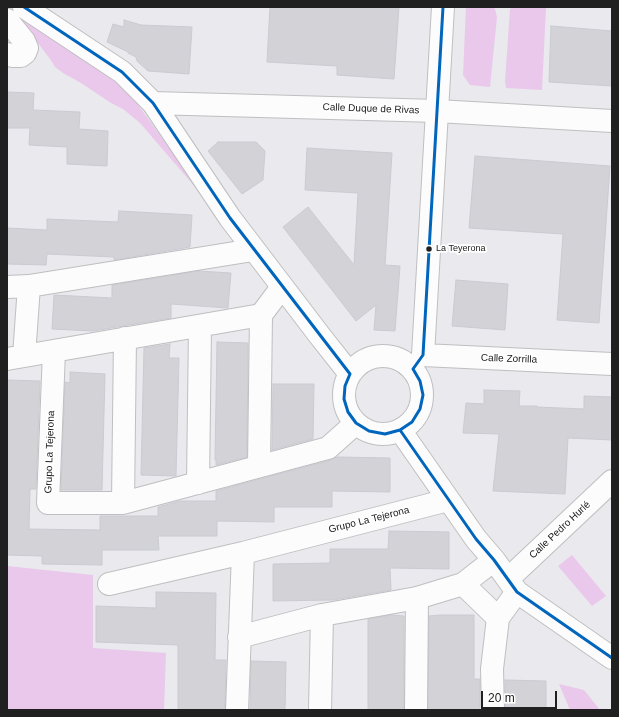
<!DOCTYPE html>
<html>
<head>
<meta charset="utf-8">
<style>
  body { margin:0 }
  #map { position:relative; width:619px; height:717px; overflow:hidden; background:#e9e9ee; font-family:Arial,sans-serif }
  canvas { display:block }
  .frame { position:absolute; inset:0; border:8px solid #202020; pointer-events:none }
  .scale { position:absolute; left:481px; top:691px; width:76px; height:18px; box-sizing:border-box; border:2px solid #202020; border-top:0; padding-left:5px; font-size:12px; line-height:14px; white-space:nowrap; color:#202020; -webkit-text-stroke:3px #fff; paint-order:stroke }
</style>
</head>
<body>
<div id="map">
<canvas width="619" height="717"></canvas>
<div class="frame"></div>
<div class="scale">20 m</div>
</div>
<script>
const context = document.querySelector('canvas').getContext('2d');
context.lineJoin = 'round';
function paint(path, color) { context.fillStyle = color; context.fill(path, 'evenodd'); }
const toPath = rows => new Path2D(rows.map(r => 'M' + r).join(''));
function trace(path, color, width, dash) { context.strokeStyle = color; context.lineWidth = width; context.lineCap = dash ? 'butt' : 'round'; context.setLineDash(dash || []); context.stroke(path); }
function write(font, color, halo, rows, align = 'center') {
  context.font = font + ' Arial,sans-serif'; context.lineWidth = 3.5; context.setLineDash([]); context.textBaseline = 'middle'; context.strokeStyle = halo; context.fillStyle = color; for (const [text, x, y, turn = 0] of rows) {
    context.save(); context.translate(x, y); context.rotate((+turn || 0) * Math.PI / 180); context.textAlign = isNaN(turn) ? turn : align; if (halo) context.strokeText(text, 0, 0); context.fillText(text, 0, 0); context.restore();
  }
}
paint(toPath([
  [7,7,12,7,113,77,131,95,208,202,140,123,123,109,111,103,81,83,63,73,55,67,50,59,19,18],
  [466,7,493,7,495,9,497,17,490,87,470,85,463,75],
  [513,7,546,8,542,90,506,88,505,81,510,9],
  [572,555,606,596,592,606,558,566],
  [7,566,93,575,93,648,166,653,164,710,7,710],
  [559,684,584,690,600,710,570,710]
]), '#eac8eb');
const building = toPath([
  [270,7,399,7,394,79,337,75,337,66,267,62,270,7],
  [124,20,141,25,192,27,189,74,148,71,137,61,136,57,128,53,128,52,107,42,113,24,124,27,124,20],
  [551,26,612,31,612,86,549,82,551,26],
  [7,92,34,93,33,110,80,112,79,129,108,131,107,166,67,164,67,147,29,145,30,128,7,128,7,92],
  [218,142,256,142,265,151,263,180,242,194,208,151,218,142],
  [307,148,392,153,385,265,400,266,395,331,374,330,376,305,356,321,283,227,308,207,354,265,358,193,305,190,307,148],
  [475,156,610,166,599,323,557,320,563,234,469,228,475,156],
  [119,211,192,215,190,247,114,260,114,257,47,254,46,265,7,264,7,228,47,230,47,219,118,222,119,211],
  [199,271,231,273,228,308,171,304,171,318,93,331,52,329,54,295,112,298,112,285,199,271],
  [456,280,508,284,505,330,452,326,456,280],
  [217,342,248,343,247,457,216,465,216,460,215,460,217,342],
  [170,344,169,358,179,358,176,476,141,475,144,348,170,344],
  [70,372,105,374,102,490,61,490,65,382,70,383,70,372],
  [7,380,40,381,36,489,30,489,29,529,100,530,100,516,158,516,158,507,180,501,216,501,216,491,331,460,337,457,390,458,390,492,332,491,332,507,274,507,274,522,217,521,217,536,158,536,159,550,102,550,102,565,42,564,42,556,7,555,7,380],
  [273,384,314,384,313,439,272,450,273,384],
  [484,390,520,391,519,406,537,406,537,407,584,409,584,396,612,397,612,440,568,438,565,494,493,491,499,434,463,433,466,403,484,404,484,390],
  [389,531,449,532,449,569,390,568,391,590,333,600,273,601,273,564,330,563,330,549,388,549,389,531],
  [156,592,216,593,215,660,226,660,225,710,178,710,178,645,96,642,96,606,156,608,156,592],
  [391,615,404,616,404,710,368,710,368,619,391,615],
  [440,615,474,615,474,679,480,679,480,710,428,710,429,616,440,615],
  [251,661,286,662,285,710,250,710,251,661],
  [505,680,546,681,546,710,505,710,505,680]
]);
paint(building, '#d2d2d7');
trace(building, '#cacad2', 1);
const minor = toPath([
  [24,7,122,72,153,103,230,218,320,336,350,374],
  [7,20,24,41,27,48,25,53,21,56,13,56,7,54],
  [153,103,437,111,612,121],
  [7,287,29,286,253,250],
  [54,351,48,503,123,503,328,448,356,423],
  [423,355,443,7],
  [423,355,612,364],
  [24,356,29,286],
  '344 395a39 39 0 1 1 78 0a39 39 0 1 1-78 0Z',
  [7,359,261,315],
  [400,430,476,539,494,560,517,592,612,658],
  [259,466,261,315,282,287],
  [198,483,200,326],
  [123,503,125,338],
  [508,579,612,481],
  [109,584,243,553,448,500],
  [463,584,498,618],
  [239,637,322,615,417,598,463,584,494,560],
  [237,710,243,553],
  [320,710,322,615],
  [416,710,417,598],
  [493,710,492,669,498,618,517,592]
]);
trace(minor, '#bfbfc1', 24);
trace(minor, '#fcfcfc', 22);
trace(toPath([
  [24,7,122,72,153,103,230,218,350,374,345,386,344,399,348,412,356,423,369,431,385,434,400,430,412,422,420,409,423,395,420,381,413,369,423,355,443,7],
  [400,430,476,539,494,560,517,592,612,658]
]), '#0065bd', 3);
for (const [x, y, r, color] of [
  [429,249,3.5,"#202020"]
]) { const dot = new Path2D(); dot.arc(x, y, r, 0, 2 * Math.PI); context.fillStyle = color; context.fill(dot); trace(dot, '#fff', 1.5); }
write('9px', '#202020', '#fff', [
  ["La Teyerona",436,249]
], 'left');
write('10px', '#202020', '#fff', [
  ["Calle Duque de Rivas",371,109,2],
  ["Calle Zorrilla",509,359,2],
  ["Grupo La Tejerona",50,452,-88],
  ["Grupo La Tejerona",369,520,-14],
  ["Calle Pedro Hurlé",560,530,-43]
]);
</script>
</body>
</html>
